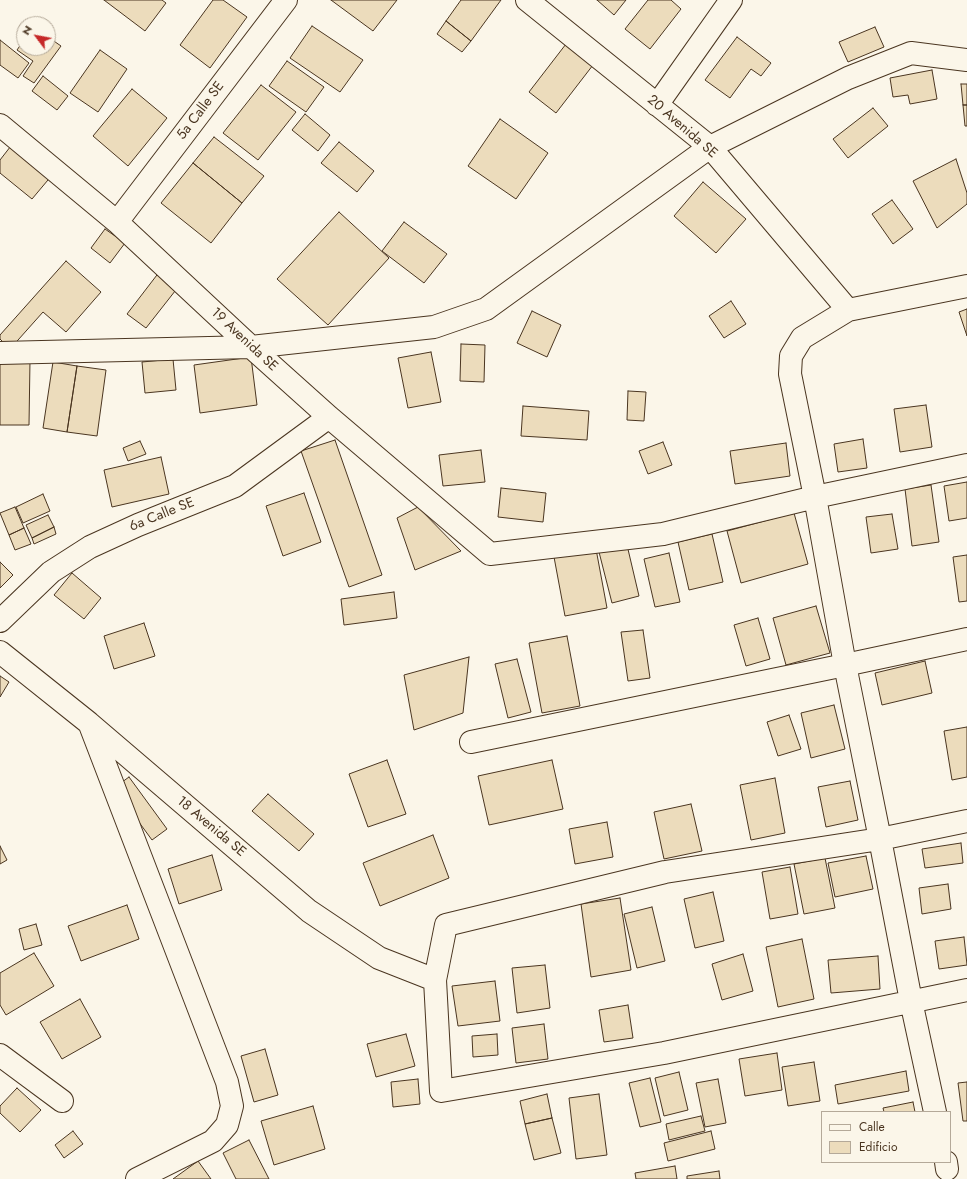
<!DOCTYPE html>
<html>
<head>
<meta charset="utf-8">
<style>
  body { margin:0 }
  #map { position:relative; width:967px; height:1179px; overflow:hidden; background:#fbf6e9; font-family:Jost,sans-serif }
  canvas { display:block }
  .legend { position:absolute; left:821px; top:1111px; width:130px; height:52px; box-sizing:border-box; background:#fbf6e9; border:1px solid #b4a999; margin:0; padding:5px 7px; list-style:none; font-size:12px; color:#4a3520 }
  .legend li { display:flex; align-items:center; gap:8px; height:20px }
  .legend b { width:20px; border:1px solid #b4a999 }
  .north { position:absolute; left:16px; top:16px; width:40px; height:40px; box-sizing:border-box; background:#fbf6e9; border:1px solid #b4a999; border-radius:50%; rotate:302deg; font-size:11px; font-weight:700; line-height:16px; text-align:center; color:#4a3520 }
  .north::after { content:''; display:block; margin:auto; width:14px; height:18px; background:#c62828; clip-path:polygon(50% 0,100% 100%,50% 72%,0 100%) }
</style>
</head>
<body>
<div id="map">
<canvas width="967" height="1179"></canvas>
<ul class="legend">
<li><b style="height:5px;background:#fbf6e9"></b>Calle</li>
<li><b style="height:11px;background:#ecdcbc"></b>Edificio</li>
</ul>
<div class="north">N</div>
</div>
<script>
const context = document.querySelector('canvas').getContext('2d');
context.lineJoin = 'round';
function paint(path, color) { context.fillStyle = color; context.fill(path, 'evenodd'); }
const toPath = rows => new Path2D(rows.map(r => 'M' + r).join(''));
function trace(path, color, width, dash) { context.strokeStyle = color; context.lineWidth = width; context.lineCap = dash ? 'butt' : 'round'; context.setLineDash(dash || []); context.stroke(path); }
function write(font, color, halo, rows, align = 'center') {
  context.font = font + ' Jost,sans-serif'; context.lineWidth = 3; context.setLineDash([]); context.textBaseline = 'middle'; context.strokeStyle = halo; context.fillStyle = color; for (const [text, x, y, turn = 0] of rows) {
    context.save(); context.translate(x, y); context.rotate((+turn || 0) * Math.PI / 180); context.textAlign = isNaN(turn) ? turn : align; if (halo) context.strokeText(text, 0, 0); context.fillText(text, 0, 0); context.restore();
  }
}
const building = toPath([
  [104,0,162,0,166,3,145,31,104,0],
  [213,0,223,0,247,17,210,68,180,45,213,0],
  [331,0,397,0,373,31,331,0],
  [461,0,501,0,471,41,446,21,461,0],
  [597,0,626,0,614,15,597,0],
  [648,0,671,0,681,9,650,49,625,29,648,0],
  [446,21,471,41,462,52,437,34,446,21],
  [312,26,363,60,340,92,290,58,312,26],
  [875,27,884,47,848,62,839,42,875,27],
  [48,37,61,46,34,83,23,76,33,61,17,50,24,40,24,48,48,48,48,37],
  [737,37,771,63,761,76,751,69,730,98,705,80,737,37],
  [0,40,29,63,18,78,0,65,0,40],
  [566,44,593,65,556,113,529,92,566,44],
  [100,50,127,69,98,112,70,93,100,50],
  [287,61,324,87,306,112,269,86,287,61],
  [932,70,937,99,910,104,908,95,893,97,890,78,932,70],
  [43,76,68,96,57,110,32,91,43,76],
  [961,84,967,84,967,105,963,105,961,84],
  [261,85,296,112,258,160,223,133,261,85],
  [132,89,167,118,128,166,93,136,132,89],
  [963,105,967,105,967,126,965,126,963,105],
  [873,108,888,126,848,158,833,139,873,108],
  [305,114,330,135,318,151,292,130,305,114],
  [500,119,548,153,516,199,468,166,500,119],
  [214,137,264,176,242,203,193,163,214,137],
  [14,142,53,174,32,199,0,173,0,160,14,142],
  [339,142,374,171,357,192,321,163,339,142],
  [956,159,967,193,967,204,937,228,913,181,956,159],
  [193,163,242,203,211,243,161,203,193,163],
  [703,182,746,219,716,253,674,216,703,182],
  [892,200,913,229,893,244,872,214,892,200],
  [339,212,389,258,328,325,277,279,339,212],
  [404,222,447,254,424,283,382,251,404,222],
  [105,229,125,243,110,263,91,248,105,229],
  [66,261,101,292,66,332,43,312,10,349,0,339,0,335,66,261],
  [160,271,179,286,146,328,127,314,160,271],
  [731,301,746,324,724,338,709,316,731,301],
  [967,309,967,336,959,312,967,309],
  [532,311,561,325,547,357,517,343,532,311],
  [461,344,485,345,484,382,460,381,461,344],
  [431,352,441,402,408,408,398,358,431,352],
  [251,357,257,405,200,413,194,365,251,357],
  [173,359,176,390,145,393,142,362,173,359],
  [0,360,30,360,29,425,0,425,0,360],
  [53,362,77,366,67,432,43,428,53,362],
  [77,366,106,370,97,436,67,432,77,366],
  [628,391,646,392,644,421,627,420,628,391],
  [926,405,932,447,900,452,894,409,926,405],
  [523,406,589,411,587,440,521,436,523,406],
  [863,439,867,468,838,472,834,444,863,439],
  [335,440,382,575,349,587,301,451,335,440],
  [140,441,146,454,128,461,123,448,140,441],
  [663,442,672,465,648,474,639,451,663,442],
  [786,443,790,476,735,484,730,451,786,443],
  [481,450,485,482,443,486,439,455,481,450],
  [161,457,169,494,112,507,104,470,161,457],
  [967,482,967,518,949,521,944,486,967,482],
  [931,485,939,542,912,546,905,489,931,485],
  [501,488,546,493,543,522,498,517,501,488],
  [304,493,321,542,283,556,266,506,304,493],
  [43,494,50,511,23,523,16,507,43,494],
  [15,507,24,528,9,535,0,513,15,507],
  [418,507,461,551,415,570,397,518,418,507],
  [794,513,808,564,741,583,727,531,794,513],
  [892,514,898,549,871,553,866,517,892,514],
  [48,515,54,527,32,538,26,525,48,515],
  [54,527,56,534,34,544,32,538,54,527],
  [24,528,31,544,15,550,9,535,24,528],
  [712,534,723,582,689,590,678,542,712,534],
  [627,545,639,596,612,603,599,552,627,545],
  [596,549,607,608,565,616,554,557,596,549],
  [669,553,680,602,655,607,644,559,669,553],
  [967,555,967,601,959,602,953,557,967,555],
  [0,562,13,575,0,588,0,562],
  [72,573,101,598,84,619,54,595,72,573],
  [394,592,397,618,344,625,341,599,394,592],
  [816,606,830,653,786,665,773,618,816,606],
  [758,618,770,659,746,666,734,625,758,618],
  [144,623,155,656,114,669,104,636,144,623],
  [643,630,650,678,628,681,621,632,643,630],
  [567,636,580,706,542,713,529,643,567,636],
  [469,657,463,713,414,730,404,675,469,657],
  [517,659,531,712,508,718,495,664,517,659],
  [925,661,932,693,882,705,875,673,925,661],
  [0,676,9,682,0,697,0,676],
  [834,705,845,749,811,758,801,713,834,705],
  [789,715,801,749,778,756,767,722,789,715],
  [967,727,967,777,952,780,944,731,967,727],
  [387,760,406,814,368,827,349,774,387,760],
  [552,760,563,809,489,825,478,776,552,760],
  [129,777,167,829,152,840,114,788,129,777],
  [775,778,785,833,751,840,740,785,775,778],
  [850,781,858,820,826,827,818,787,850,781],
  [268,794,314,834,299,851,252,811,268,794],
  [691,804,702,851,664,859,654,812,691,804],
  [607,822,613,857,575,864,569,829,607,822],
  [433,835,449,878,380,906,363,863,433,835],
  [961,843,963,863,925,868,922,849,961,843],
  [0,846,7,860,0,864,0,846],
  [212,855,222,890,179,904,168,869,212,855],
  [866,856,873,889,835,897,828,863,866,856],
  [825,858,835,908,804,914,794,864,825,858],
  [790,867,798,914,770,919,762,872,790,867],
  [948,884,951,909,922,914,919,888,948,884],
  [713,892,724,941,695,948,684,899,713,892],
  [620,898,631,970,591,977,581,904,620,898],
  [127,905,139,939,81,961,68,926,127,905],
  [652,907,665,961,637,968,624,914,652,907],
  [36,924,42,945,24,950,19,929,36,924],
  [964,937,967,965,939,969,935,941,964,937],
  [802,939,814,999,778,1007,766,947,802,939],
  [34,953,54,986,6,1015,0,1005,0,973,34,953],
  [743,954,753,991,722,1000,712,964,743,954],
  [878,956,880,989,831,993,828,960,878,956],
  [545,965,550,1008,517,1013,512,968,545,965],
  [495,981,500,1021,458,1026,452,986,495,981],
  [80,999,101,1037,62,1059,40,1022,80,999],
  [628,1005,633,1038,604,1042,599,1010,628,1005],
  [544,1024,548,1059,516,1063,512,1028,544,1024],
  [406,1034,415,1066,376,1077,367,1044,406,1034],
  [497,1034,498,1055,473,1057,472,1036,497,1034],
  [265,1049,278,1095,254,1102,241,1056,265,1049],
  [777,1053,782,1090,745,1096,739,1059,777,1053],
  [814,1062,820,1101,788,1106,782,1067,814,1062],
  [906,1071,909,1091,838,1104,835,1085,906,1071],
  [679,1072,688,1110,664,1116,655,1078,679,1072],
  [650,1078,661,1122,640,1127,629,1083,650,1078],
  [418,1079,420,1104,393,1107,391,1082,418,1079],
  [718,1079,726,1123,705,1127,696,1083,718,1079],
  [967,1082,967,1121,963,1121,958,1083,967,1082],
  [17,1088,41,1110,20,1132,0,1113,0,1106,17,1088],
  [547,1094,552,1118,525,1124,520,1101,547,1094],
  [599,1094,607,1155,576,1159,569,1098,599,1094],
  [913,1102,915,1112,884,1112,883,1108,913,1102],
  [313,1106,325,1149,274,1165,261,1121,313,1106],
  [701,1116,705,1131,669,1140,666,1124,701,1116],
  [552,1118,561,1153,534,1160,525,1124,552,1118],
  [73,1131,83,1144,64,1158,55,1145,73,1131],
  [711,1131,715,1149,668,1161,664,1143,711,1131],
  [249,1140,269,1179,236,1179,223,1153,249,1140],
  [198,1161,211,1179,173,1179,198,1161],
  [675,1166,677,1179,636,1179,635,1173,675,1166],
  [719,1171,720,1179,687,1179,687,1176,719,1171]
]);
paint(building, '#ecdcbc');
trace(building, '#4a3520', 1);
const minor = toPath([
  [527,0,710,147,848,310],
  [657,105,731,0],
  [0,125,117,222,251,347,329,417,490,554,663,534,815,497,967,465],
  [117,222,286,0],
  [0,353,251,347,434,327,486,309,710,147,848,78,911,53,967,60],
  [0,621,51,572,90,547,138,525,235,486,329,417],
  [0,652,89,723,309,911,379,958,435,980],
  [90,725,227,1082,232,1106,227,1125,213,1141,137,1179],
  [471,742,845,665,967,639],
  [967,821,880,839,665,872,446,925,435,980,441,1091,664,1053,967,990],
  [0,1055,62,1101],
  [935,1112,911,1001,880,839,845,665,815,497,790,374,791,356,802,338,848,310,967,286],
  [946,1162,947,1169]
]);
trace(minor, '#4a3520', 24);
trace(minor, '#fbf6e9', 22);
write('14px', '#4a3520', '#fbf6e9', [
  ["5a Calle SE",201,111,-53],
  ["20 Avenida SE",682,127,41],
  ["19 Avenida SE",244,340,43],
  ["6a Calle SE",162,515,-22],
  ["18 Avenida SE",211,827,40]
]);
</script>
</body>
</html>
